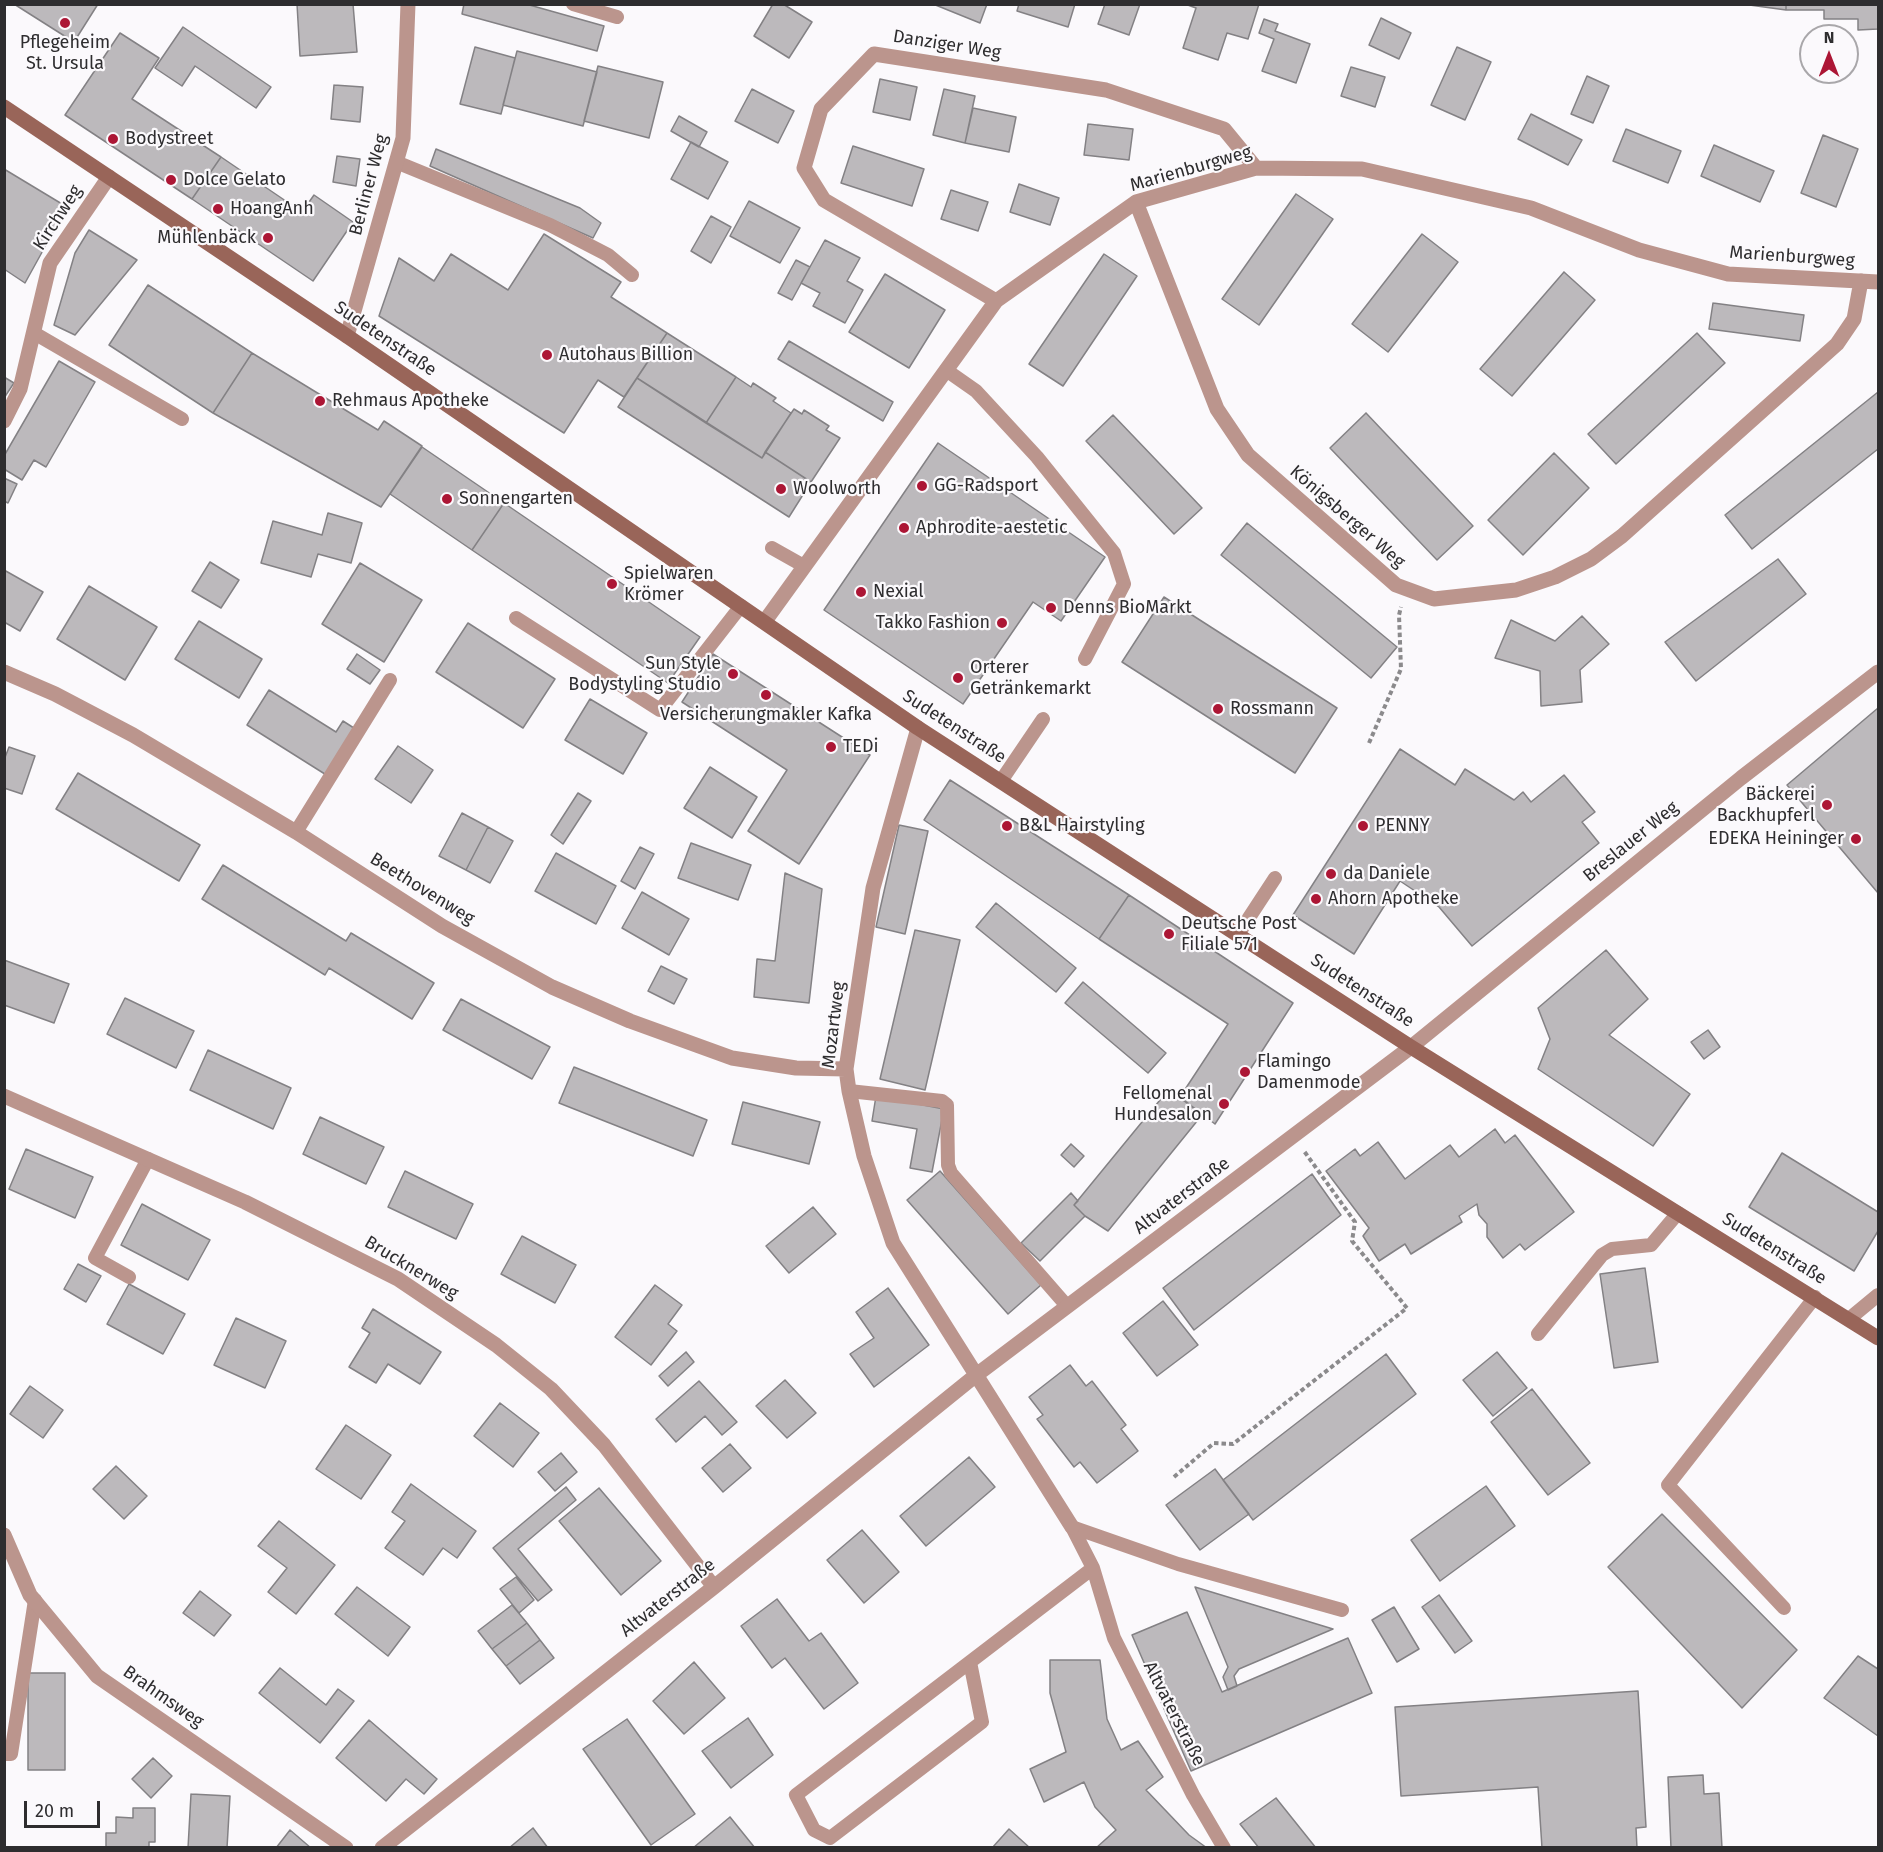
<!DOCTYPE html>
<html>
<head>
<meta charset="utf-8">
<style>
  body { margin:0 }
  #map { position:relative; width:1883px; height:1852px; overflow:hidden; background:#fbf9fc; font-family:"Fira Sans",sans-serif }
  canvas { display:block }
  .frame { position:absolute; inset:0; border:6px solid #2e2d2f; pointer-events:none }
  .north { position:absolute; left:1799px; top:24px; width:60px; height:60px; box-sizing:border-box; background:#fbf9fc; border:2px solid #a9a7aa; border-radius:50%; rotate:0deg; font-size:16px; font-weight:700; line-height:24px; text-align:center; color:#2e2d2f }
  .north::after { content:''; display:block; margin:auto; width:21px; height:27px; background:#ac1635; clip-path:polygon(50% 0,100% 100%,50% 72%,0 100%) }
  .scale { position:absolute; left:24px; top:1801px; width:76px; height:27px; box-sizing:border-box; border:3px solid #2e2d2f; border-top:0; padding-left:8px; font-size:18px; line-height:21px; white-space:nowrap; color:#2e2d2f; -webkit-text-stroke:4px #fbf9fc; paint-order:stroke }
</style>
</head>
<body>
<div id="map">
<canvas width="1883" height="1852"></canvas>
<div class="frame"></div>
<div class="north">N</div>
<div class="scale">20 m</div>
</div>
<script>
const context = document.querySelector('canvas').getContext('2d');
context.lineJoin = 'round';
function paint(path, color) { context.fillStyle = color; context.fill(path, 'evenodd'); }
const toPath = rows => new Path2D(rows.map(r => 'M' + r).join(''));
function trace(path, color, width, dash) { context.strokeStyle = color; context.lineWidth = width; context.lineCap = dash ? 'butt' : 'round'; context.setLineDash(dash || []); context.stroke(path); }
function write(font, color, halo, rows, align = 'center') {
  context.font = font + ' "Fira Sans",sans-serif'; context.lineWidth = 4.5; context.setLineDash([]); context.textBaseline = 'middle'; context.strokeStyle = halo; context.fillStyle = color; for (const [text, x, y, turn = 0] of rows) {
    context.save(); context.translate(x, y); context.rotate((+turn || 0) * Math.PI / 180); context.textAlign = isNaN(turn) ? turn : align; if (halo) context.strokeText(text, 0, 0); context.fillText(text, 0, 0); context.restore();
  }
}
const building = toPath([
  [14,4,98,4,74,42,14,4],
  [297,4,353,4,357,52,300,56,297,4],
  [464,4,526,4,604,26,597,51,462,14,464,4],
  [773,4,783,4,812,22,789,58,754,36,773,4],
  [933,4,987,4,980,23,933,4],
  [1019,4,1075,4,1068,27,1017,11,1019,4],
  [1105,4,1140,4,1129,35,1098,24,1105,4],
  [1185,4,1259,4,1248,39,1227,33,1218,60,1183,48,1196,8,1185,4],
  [1742,4,1786,4,1786,10,1742,4],
  [1786,4,1878,4,1878,29,1858,30,1858,19,1824,19,1824,10,1786,10,1786,4],
  [1381,18,1411,33,1399,59,1369,45,1381,18],
  [1264,19,1278,24,1275,31,1310,44,1296,83,1262,71,1274,39,1259,33,1264,19],
  [183,27,271,87,256,108,195,66,182,86,155,68,183,27],
  [120,33,159,58,132,99,221,157,192,199,65,115,120,33],
  [475,47,515,58,501,114,460,104,475,47],
  [1457,47,1491,62,1465,120,1431,105,1457,47],
  [517,51,597,72,583,126,503,105,517,51],
  [598,66,663,82,649,138,584,121,598,66],
  [1351,67,1385,77,1375,107,1341,96,1351,67],
  [1587,76,1609,86,1593,123,1571,114,1587,76],
  [880,79,917,87,910,120,873,112,880,79],
  [334,85,363,87,360,122,331,119,334,85],
  [752,89,794,111,778,143,735,121,752,89],
  [944,89,975,96,965,143,933,135,944,89],
  [973,108,1016,117,1009,152,965,143,973,108],
  [1531,114,1582,140,1568,165,1518,139,1531,114],
  [679,116,707,132,699,147,671,131,679,116],
  [1088,124,1133,129,1129,160,1084,155,1088,124],
  [1626,129,1681,151,1668,183,1613,161,1626,129],
  [1823,135,1858,149,1836,207,1801,193,1823,135],
  [691,142,728,162,708,199,671,179,691,142],
  [1714,145,1774,171,1760,202,1701,176,1714,145],
  [853,146,924,169,912,206,841,183,853,146],
  [436,149,580,208,601,223,593,238,430,166,436,149],
  [337,156,360,159,356,186,333,182,337,156],
  [221,157,302,212,314,195,353,222,313,281,192,199,221,157],
  [4,169,67,207,25,283,4,269,4,169],
  [1019,184,1059,198,1050,225,1010,212,1019,184],
  [951,190,988,202,978,231,941,219,951,190],
  [1296,194,1333,219,1259,325,1222,299,1296,194],
  [749,201,800,228,780,263,730,236,749,201],
  [711,216,731,227,711,263,691,251,711,216],
  [89,230,137,260,75,335,54,325,75,253,89,230],
  [544,234,621,282,611,297,667,333,624,397,598,380,564,433,379,316,399,258,434,281,451,254,508,290,544,234],
  [1422,234,1458,262,1388,352,1352,324,1422,234],
  [825,240,860,258,847,281,863,290,845,323,813,306,820,293,801,283,825,240],
  [1104,254,1137,276,1063,386,1029,364,1104,254],
  [796,260,810,267,792,300,778,293,796,260],
  [1564,272,1595,300,1512,396,1480,369,1564,272],
  [885,274,945,310,909,368,849,332,885,274],
  [148,285,252,353,213,413,109,345,148,285],
  [1713,303,1804,315,1800,341,1709,329,1713,303],
  [667,333,736,377,706,423,637,378,667,333],
  [1697,333,1725,363,1616,464,1588,434,1697,333],
  [789,341,893,402,883,421,778,359,789,341],
  [252,353,378,430,384,421,422,446,381,507,213,413,252,353],
  [59,361,95,382,46,467,34,460,22,480,4,469,4,456,59,361],
  [4,377,14,383,4,398,4,377],
  [736,377,751,387,753,383,776,398,773,401,791,413,762,458,706,423,736,377],
  [637,378,762,458,765,452,811,482,789,517,618,407,637,378],
  [1878,392,1878,449,1752,549,1725,515,1878,392],
  [794,409,802,414,804,410,829,426,826,430,840,438,811,482,765,452,794,409],
  [1366,413,1473,526,1437,560,1330,448,1366,413],
  [1113,415,1202,508,1174,534,1086,441,1113,415],
  [938,443,1105,557,1061,621,1033,602,963,704,824,610,938,443],
  [422,447,504,503,472,550,390,494,422,447],
  [1554,453,1589,488,1523,555,1488,520,1554,453],
  [4,478,17,484,8,503,4,501,4,478],
  [504,503,700,637,668,683,472,550,504,503],
  [328,513,362,523,351,563,318,554,311,577,261,563,273,521,322,535,328,513],
  [1247,523,1397,647,1371,678,1221,555,1247,523],
  [1778,559,1806,594,1696,681,1665,642,1778,559],
  [210,562,239,580,221,608,192,591,210,562],
  [360,563,422,600,384,662,322,624,360,563],
  [4,570,43,592,20,631,4,622,4,570],
  [89,586,157,627,125,680,57,639,89,586],
  [1164,597,1337,708,1295,773,1122,662,1164,597],
  [1582,616,1609,644,1580,670,1582,702,1541,706,1540,671,1495,658,1511,620,1555,641,1582,616],
  [199,621,262,659,239,698,175,659,199,621],
  [468,623,555,679,523,728,436,672,468,623],
  [357,654,380,670,370,684,347,669,357,654],
  [713,654,870,755,799,864,748,831,787,770,682,702,713,654],
  [269,690,336,732,343,721,357,730,328,776,247,725,269,690],
  [590,699,647,733,623,774,565,740,590,699],
  [1878,708,1878,893,1787,785,1878,708],
  [398,746,433,770,411,803,375,779,398,746],
  [9,747,35,756,22,794,4,788,4,760,9,747],
  [1400,749,1455,785,1465,769,1514,800,1523,792,1531,802,1564,775,1595,812,1582,822,1599,843,1472,946,1439,907,1400,881,1354,954,1293,915,1400,749],
  [710,767,757,797,732,838,684,808,710,767],
  [78,773,200,845,179,881,56,809,78,773],
  [950,780,1129,895,1099,939,924,820,950,780],
  [578,793,591,801,563,844,551,835,578,793],
  [462,813,488,827,466,870,439,856,462,813],
  [899,825,928,831,905,934,876,927,899,825],
  [488,827,513,841,490,883,466,870,488,827],
  [691,843,751,865,738,900,678,878,691,843],
  [640,847,654,854,635,889,621,881,640,847],
  [556,853,616,886,596,924,535,891,556,853],
  [223,865,346,941,351,933,434,983,412,1019,329,968,325,975,202,899,223,865],
  [785,873,822,889,809,1003,754,997,757,959,775,961,785,873],
  [642,892,689,919,669,955,622,928,642,892],
  [1129,895,1293,1003,1215,1124,1180,1097,1228,1024,1099,939,1129,895],
  [996,903,1076,968,1056,992,976,927,996,903],
  [915,930,960,940,925,1090,880,1079,915,930],
  [1606,950,1648,999,1609,1035,1690,1094,1653,1146,1538,1069,1550,1039,1538,1008,1606,950],
  [4,960,69,984,54,1023,4,1005,4,960],
  [661,966,687,979,674,1004,648,991,661,966],
  [1083,982,1166,1053,1148,1073,1065,1003,1083,982],
  [125,998,194,1031,176,1068,107,1034,125,998],
  [461,999,550,1047,532,1079,443,1030,461,999],
  [1708,1030,1720,1047,1704,1059,1691,1042,1708,1030],
  [208,1050,291,1088,273,1129,190,1090,208,1050],
  [574,1067,707,1120,693,1156,559,1103,574,1067],
  [1169,1089,1202,1115,1108,1231,1085,1216,1074,1205,1169,1089],
  [876,1096,944,1109,932,1172,910,1168,917,1129,872,1121,876,1096],
  [743,1102,820,1122,809,1164,732,1144,743,1102],
  [320,1117,384,1147,366,1184,303,1154,320,1117],
  [1495,1129,1505,1143,1515,1135,1574,1212,1525,1250,1520,1244,1503,1258,1487,1237,1487,1224,1479,1215,1477,1204,1459,1216,1462,1222,1411,1254,1405,1244,1379,1261,1363,1236,1369,1228,1326,1171,1355,1149,1360,1156,1378,1142,1405,1179,1450,1145,1459,1157,1495,1129],
  [1071,1144,1084,1156,1074,1167,1061,1155,1071,1144],
  [26,1149,93,1177,75,1218,9,1189,26,1149],
  [1782,1153,1878,1212,1878,1231,1854,1271,1749,1207,1782,1153],
  [405,1171,473,1204,456,1239,388,1207,405,1171],
  [940,1171,1041,1285,1008,1314,907,1200,940,1171],
  [1312,1174,1341,1215,1194,1330,1163,1288,1312,1174],
  [1071,1193,1078,1201,1074,1205,1085,1216,1040,1261,1021,1243,1071,1193],
  [142,1204,210,1240,188,1280,121,1245,142,1204],
  [813,1207,836,1234,789,1273,766,1246,813,1207],
  [522,1236,576,1265,555,1303,501,1274,522,1236],
  [78,1264,101,1276,86,1302,64,1289,78,1264],
  [1645,1268,1658,1362,1614,1368,1600,1274,1645,1268],
  [129,1284,185,1314,163,1354,107,1324,129,1284],
  [655,1285,682,1305,668,1324,677,1331,651,1365,615,1337,655,1285],
  [888,1288,929,1345,874,1387,850,1354,874,1338,856,1312,888,1288],
  [1163,1301,1198,1345,1157,1376,1123,1333,1163,1301],
  [373,1309,441,1352,420,1384,388,1364,376,1383,349,1367,370,1333,362,1328,373,1309],
  [236,1318,286,1341,265,1388,214,1365,236,1318],
  [686,1352,694,1362,668,1386,659,1376,686,1352],
  [1497,1352,1527,1388,1493,1416,1463,1380,1497,1352],
  [1386,1354,1416,1394,1253,1520,1223,1480,1386,1354],
  [1070,1365,1086,1386,1092,1381,1126,1425,1121,1429,1138,1451,1097,1483,1080,1462,1074,1467,1037,1419,1043,1415,1029,1397,1070,1365],
  [785,1380,816,1413,787,1438,756,1406,785,1380],
  [699,1381,737,1422,722,1435,705,1416,676,1442,656,1419,699,1381],
  [30,1386,63,1410,43,1438,10,1414,30,1386],
  [1532,1389,1590,1463,1548,1495,1491,1422,1532,1389],
  [500,1403,539,1433,513,1467,474,1436,500,1403],
  [346,1425,391,1455,361,1499,316,1469,346,1425],
  [730,1444,751,1468,723,1492,702,1468,730,1444],
  [561,1453,577,1472,555,1491,538,1472,561,1453],
  [969,1457,995,1487,926,1546,900,1516,969,1457],
  [116,1466,147,1496,124,1519,93,1489,116,1466],
  [1215,1469,1249,1514,1200,1550,1166,1505,1215,1469],
  [411,1484,476,1531,457,1558,443,1548,423,1575,385,1548,405,1521,392,1512,411,1484],
  [1486,1486,1515,1526,1440,1581,1411,1540,1486,1486],
  [566,1487,576,1500,518,1549,552,1590,538,1601,493,1548,566,1487],
  [599,1488,661,1561,621,1595,559,1521,599,1488],
  [1662,1514,1797,1650,1742,1708,1608,1567,1662,1514],
  [279,1521,335,1565,296,1614,268,1592,287,1568,258,1546,279,1521],
  [862,1530,899,1572,864,1603,827,1560,862,1530],
  [516,1577,534,1600,519,1613,500,1589,516,1577],
  [357,1587,410,1627,388,1656,335,1614,357,1587],
  [1195,1587,1333,1629,1239,1669,1234,1676,1237,1686,1228,1690,1223,1677,1228,1667,1195,1587],
  [200,1591,231,1615,214,1636,183,1613,200,1591],
  [1439,1595,1472,1641,1455,1653,1422,1607,1439,1595],
  [777,1599,809,1641,821,1633,858,1683,824,1709,785,1658,772,1668,741,1626,777,1599],
  [512,1605,527,1623,492,1649,478,1631,512,1605],
  [1394,1607,1419,1649,1397,1662,1372,1620,1394,1607],
  [1187,1612,1222,1692,1348,1638,1372,1693,1191,1771,1132,1635,1187,1612],
  [527,1623,540,1640,506,1666,492,1649,527,1623],
  [540,1640,554,1658,520,1684,506,1666,540,1640],
  [1858,1656,1878,1669,1878,1736,1824,1698,1858,1656],
  [1050,1660,1100,1660,1107,1719,1121,1750,1138,1741,1163,1777,1146,1790,1189,1835,1207,1848,1096,1848,1116,1830,1095,1807,1084,1782,1044,1802,1030,1769,1066,1752,1050,1693,1050,1660],
  [694,1662,725,1698,684,1734,653,1701,694,1662],
  [280,1668,326,1705,338,1689,354,1701,320,1743,259,1693,280,1668],
  [28,1673,65,1673,65,1770,28,1770,28,1673],
  [1638,1691,1646,1827,1636,1828,1637,1848,1542,1848,1538,1787,1401,1796,1395,1707,1638,1691],
  [748,1718,773,1755,731,1788,702,1751,748,1718],
  [627,1719,695,1814,651,1845,583,1749,627,1719],
  [369,1720,437,1779,424,1794,406,1779,386,1801,336,1758,369,1720],
  [153,1758,172,1776,151,1798,132,1779,153,1758],
  [1703,1775,1704,1794,1719,1793,1722,1848,1671,1848,1668,1777,1703,1775],
  [191,1794,230,1796,227,1848,188,1848,191,1794],
  [1276,1798,1316,1848,1259,1848,1240,1824,1276,1798],
  [133,1808,155,1808,155,1842,149,1842,149,1848,106,1848,106,1833,116,1833,116,1817,133,1818,133,1808],
  [730,1817,755,1848,693,1848,730,1817],
  [533,1828,548,1848,509,1848,533,1828],
  [1009,1829,1030,1848,992,1848,1009,1829],
  [290,1830,311,1848,276,1848,290,1830]
]);
paint(building, '#bcb9bc');
trace(building, '#838184', 1.5);
trace(toPath([
  [1369,743,1401,669,1399,615,1401,607],
  [1174,1477,1214,1443,1233,1444,1407,1308,1352,1241,1355,1222,1304,1151]
]), '#8b8a8c', 4, [4.5, 3]);
trace(toPath([
  [573,4,617,17],
  [396,162,550,225,608,255,632,275],
  [34,333,182,419],
  [946,370,976,391,1037,457,1114,553,1124,584,1085,659],
  [772,548,804,566],
  [516,618,660,710,741,606],
  [1001,781,1043,719],
  [296,832,390,680],
  [1239,933,1275,878],
  [849,1091,942,1101,947,1105,948,1165,951,1173,1067,1306],
  [129,1277,95,1258,148,1159],
  [1849,1319,1878,1295],
  [1538,1334,1602,1255,1612,1249,1651,1245,1678,1213],
  [1072,1527,1093,1568,1114,1638,1193,1795,1224,1848],
  [1072,1527,1178,1564,1342,1610],
  [1784,1608,1668,1485,1815,1297],
  [970,1662,982,1722,830,1838,814,1830,796,1795,1093,1568],
  [4,1754,11,1754,35,1600]
]), '#bb958d', 14);
trace(toPath([
  [1136,202,1217,409,1248,455,1396,585,1434,599,1516,590,1555,577,1591,559,1622,536,1837,344,1854,319,1861,281],
  [996,301,824,200,804,168,821,109,874,54,1106,90,1224,129,1256,168],
  [347,336,403,138,408,4],
  [4,421,20,389,50,263,109,177],
  [765,621,996,301,1136,202,1256,168,1362,169,1531,208,1639,250,1728,274,1878,282],
  [4,672,55,694,133,735,296,832,442,926,552,987,630,1021,732,1058,796,1068,846,1069],
  [918,728,873,888,846,1069,849,1091,864,1156,893,1243,1072,1527],
  [4,1096,245,1202,398,1279,496,1345,551,1389,604,1445,714,1587],
  [4,1535,30,1595,97,1676,346,1848],
  [382,1848,714,1587,975,1376,1411,1047,1741,778,1878,672]
]), '#bb958d', 15);
trace(toPath([
  [4,107,347,336,918,728,1411,1047,1878,1338]
]), '#996559', 15);
for (const [x, y, r, color] of [
  [65,23,6,"#ac1635"],
  [113,139,6,"#ac1635"],
  [171,180,6,"#ac1635"],
  [218,209,6,"#ac1635"],
  [268,238,6,"#ac1635"],
  [547,355,6,"#ac1635"],
  [320,401,6,"#ac1635"],
  [922,486,6,"#ac1635"],
  [781,489,6,"#ac1635"],
  [447,499,6,"#ac1635"],
  [904,528,6,"#ac1635"],
  [612,584,6,"#ac1635"],
  [861,592,6,"#ac1635"],
  [1051,608,6,"#ac1635"],
  [1002,623,6,"#ac1635"],
  [733,674,6,"#ac1635"],
  [958,678,6,"#ac1635"],
  [766,695,6,"#ac1635"],
  [1218,709,6,"#ac1635"],
  [831,747,6,"#ac1635"],
  [1827,805,6,"#ac1635"],
  [1007,826,6,"#ac1635"],
  [1363,826,6,"#ac1635"],
  [1856,839,6,"#ac1635"],
  [1331,874,6,"#ac1635"],
  [1316,899,6,"#ac1635"],
  [1169,934,6,"#ac1635"],
  [1245,1072,6,"#ac1635"],
  [1224,1104,6,"#ac1635"]
]) { const dot = new Path2D(); dot.arc(x, y, r, 0, 2 * Math.PI); context.fillStyle = color; context.fill(dot); trace(dot, '#fbf9fc', 2); }
write('18px', '#2e2d2f', '#fbf9fc', [
  ["Pflegeheim",65,43,"center"],
  ["St. Ursula",65,64,"center"],
  ["Bodystreet",125,139],
  ["Dolce Gelato",183,180],
  ["HoangAnh",230,209],
  ["Mühlenbäck",256,238,"right"],
  ["Autohaus Billion",559,355],
  ["Rehmaus Apotheke",332,401],
  ["GG-Radsport",934,486],
  ["Woolworth",793,489],
  ["Sonnengarten",459,499],
  ["Aphrodite-aestetic",916,528],
  ["Spielwaren",624,574],
  ["Krömer",624,595],
  ["Nexial",873,592],
  ["Denns BioMarkt",1063,608],
  ["Takko Fashion",990,623,"right"],
  ["Sun Style",721,664,"right"],
  ["Bodystyling Studio",721,685,"right"],
  ["Orterer",970,668],
  ["Getränkemarkt",970,689],
  ["Rossmann",1230,709],
  ["Versicherungmakler Kafka",766,715,"center"],
  ["TEDi",843,747],
  ["Bäckerei",1815,795,"right"],
  ["Backhupferl",1815,816,"right"],
  ["B&L Hairstyling",1019,826],
  ["PENNY",1375,826],
  ["EDEKA Heininger",1844,839,"right"],
  ["da Daniele",1343,874],
  ["Ahorn Apotheke",1328,899],
  ["Deutsche Post",1181,924],
  ["Filiale 571",1181,945],
  ["Flamingo",1257,1062],
  ["Damenmode",1257,1083],
  ["Fellomenal",1212,1094,"right"],
  ["Hundesalon",1212,1115,"right"]
], 'left');
write('18px', '#2e2d2f', '#fbf9fc', [
  ["Danziger Weg",947,45,9],
  ["Marienburgweg",1191,169,-16],
  ["Berliner Weg",369,185,-75],
  ["Kirchweg",58,218,-57],
  ["Marienburgweg",1792,257,4],
  ["Sudetenstraße",385,339,34],
  ["Königsberger Weg",1347,517,41],
  ["Sudetenstraße",954,727,33],
  ["Breslauer Weg",1631,842,-39],
  ["Beethovenweg",422,889,32],
  ["Sudetenstraße",1362,991,33],
  ["Mozartweg",834,1025,-83],
  ["Altvaterstraße",1182,1196,-37],
  ["Sudetenstraße",1774,1249,32],
  ["Brucknerweg",411,1268,31],
  ["Altvaterstraße",668,1598,-38],
  ["Brahmsweg",163,1697,35],
  ["Altvaterstraße",1174,1714,63]
]);
</script>
</body>
</html>
